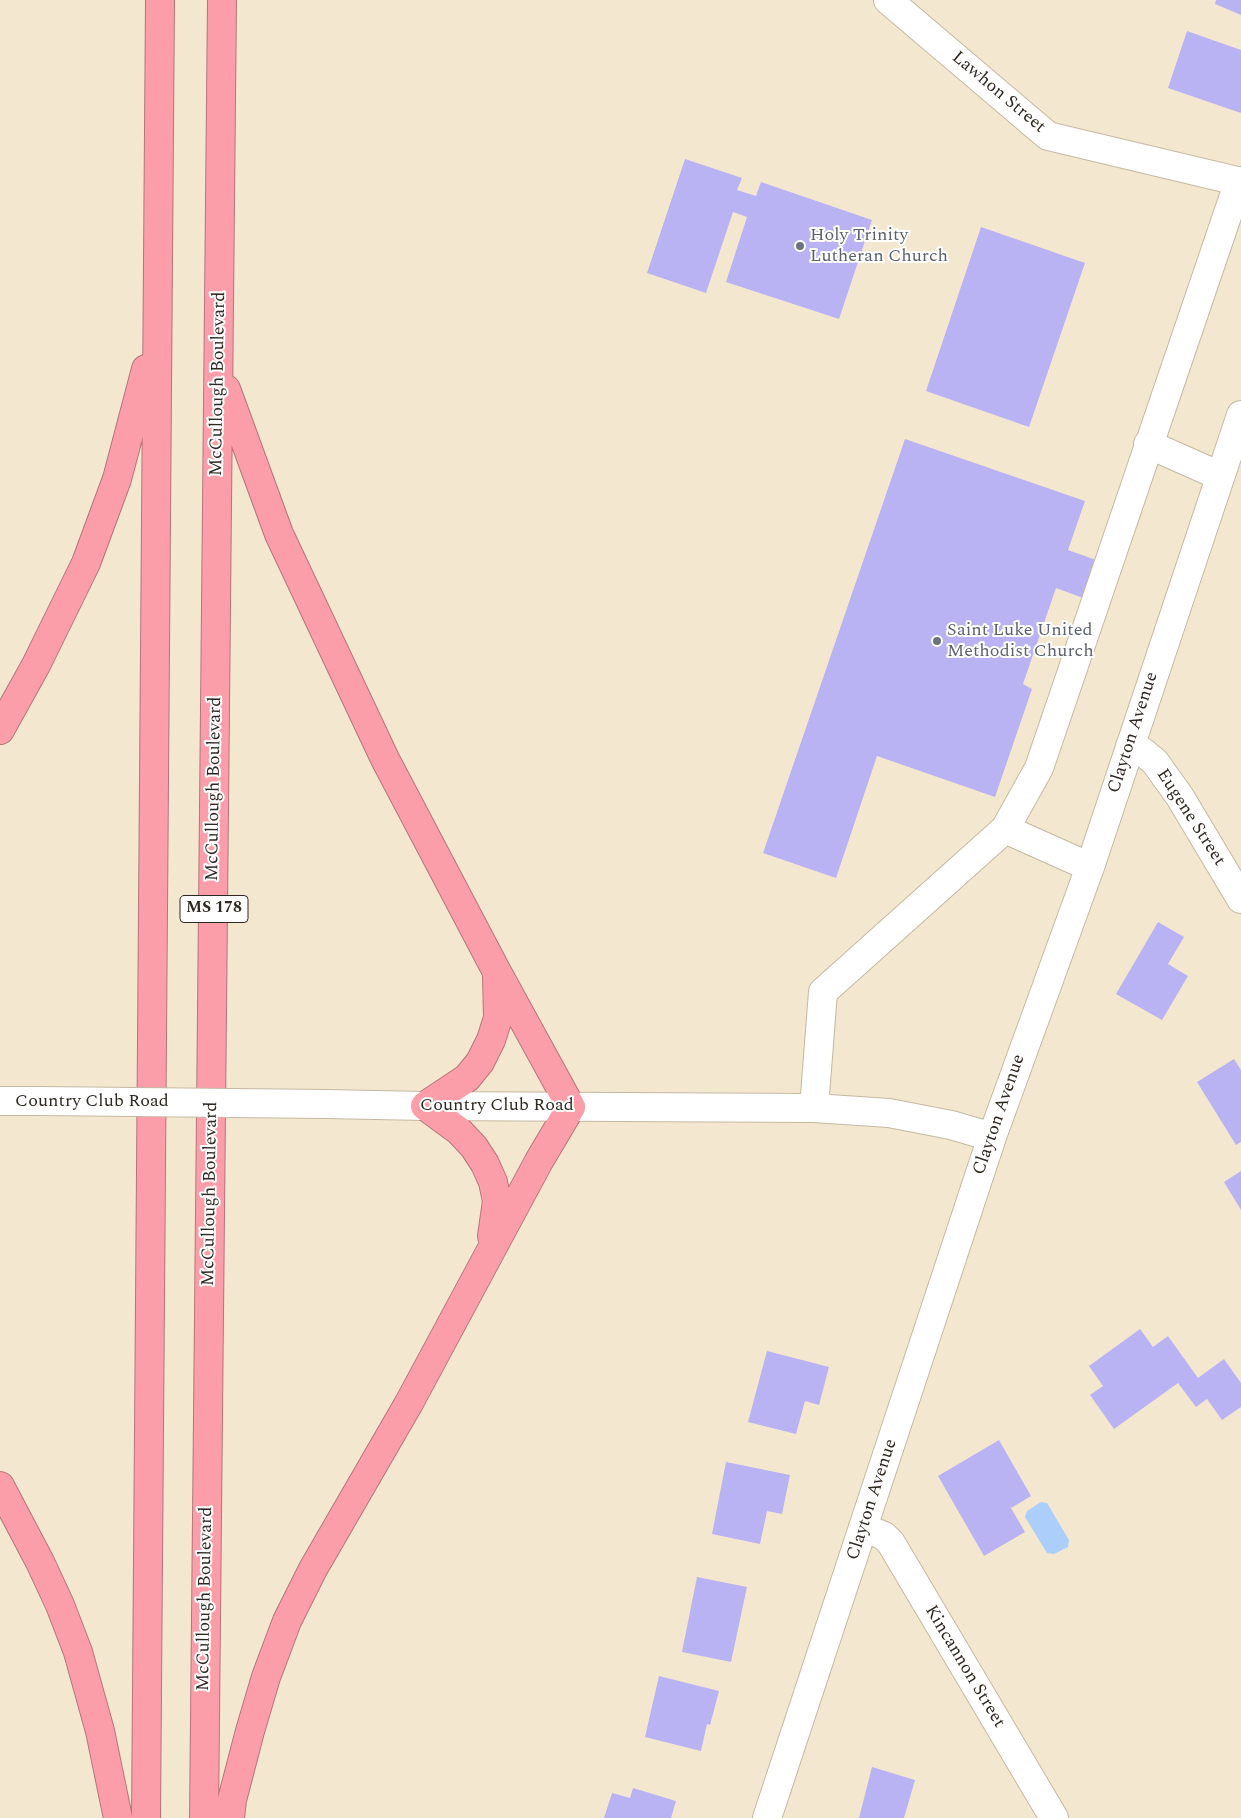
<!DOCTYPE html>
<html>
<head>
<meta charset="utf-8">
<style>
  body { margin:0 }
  canvas { display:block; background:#f4e7d0 }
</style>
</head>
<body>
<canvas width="1241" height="1818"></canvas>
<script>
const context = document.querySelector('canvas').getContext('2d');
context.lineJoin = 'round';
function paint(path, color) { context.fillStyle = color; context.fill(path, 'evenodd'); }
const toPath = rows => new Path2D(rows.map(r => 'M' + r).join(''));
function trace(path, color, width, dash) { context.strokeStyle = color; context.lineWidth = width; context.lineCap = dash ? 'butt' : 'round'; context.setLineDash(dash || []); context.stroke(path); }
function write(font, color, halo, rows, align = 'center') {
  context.font = font + ' Spectral,serif'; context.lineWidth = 4; context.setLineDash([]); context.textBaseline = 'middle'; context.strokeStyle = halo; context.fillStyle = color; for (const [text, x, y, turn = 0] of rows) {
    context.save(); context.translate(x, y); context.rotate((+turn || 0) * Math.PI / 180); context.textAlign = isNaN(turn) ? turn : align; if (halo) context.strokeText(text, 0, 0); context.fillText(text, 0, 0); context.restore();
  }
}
paint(toPath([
  [1041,1502,1047,1503,1069,1540,1068,1547,1054,1554,1047,1553,1025,1517,1027,1511]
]), '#accefa');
paint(toPath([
  [1216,0,1241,0,1241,15,1215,4],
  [1187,31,1241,50,1241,113,1168,88],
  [685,159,742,178,737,190,756,196,761,182,872,220,839,319,726,282,747,217,733,212,706,293,647,273],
  [981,227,1085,263,1029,427,926,391],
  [905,439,1085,501,1068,550,1096,560,1083,598,1056,588,1023,684,1032,689,995,797,877,756,836,878,763,853],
  [1158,922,1184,937,1168,964,1188,976,1162,1020,1116,994],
  [1234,1059,1241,1070,1241,1142,1236,1145,1197,1082],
  [1241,1171,1241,1210,1224,1182],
  [1140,1329,1153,1347,1168,1336,1198,1378,1224,1359,1241,1383,1241,1407,1222,1420,1207,1399,1196,1407,1178,1383,1114,1429,1090,1395,1103,1386,1089,1366],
  [767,1351,829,1367,819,1405,805,1401,796,1434,748,1422],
  [999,1440,1031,1496,1011,1508,1025,1532,984,1556,938,1476],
  [726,1462,790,1475,782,1514,767,1511,760,1544,712,1534],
  [697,1577,747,1587,731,1662,682,1652],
  [659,1676,719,1691,710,1725,707,1724,701,1751,645,1737],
  [872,1767,915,1780,904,1818,859,1818],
  [633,1788,676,1801,671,1818,604,1818,612,1793,630,1798]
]), '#b9b3f3');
const minor = toPath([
  [888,0,1048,136,1241,182],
  [1148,444,1220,476],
  [1130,746,1143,752,1155,762,1180,797,1241,899],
  [1005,829,1039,768,1239,181],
  [0,1101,39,1101],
  [327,1104,425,1106,814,1108,889,1113,951,1125,992,1137],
  [814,1108,823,992,1005,829,1090,867],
  [863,1527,884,1536,891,1543,1054,1818],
  [767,1818,992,1137,1090,867,1241,415]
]);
const highway = toPath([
  [226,389,279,534,385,759,497,972,571,1107,539,1161,409,1403,313,1569,287,1621,266,1677,250,1731,232,1800,230,1818],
  [0,730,36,665,86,563,117,479,146,369],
  [492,1236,497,1201,493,1182,485,1164,474,1147,459,1131,425,1106,467,1078,480,1062,491,1040,498,1018,497,976],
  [0,1486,40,1562,60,1605,78,1652,100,1731,118,1818],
  [146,1818,160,0],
  [204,1818,222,0]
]);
trace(minor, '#c5b8a2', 30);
trace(highway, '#b47579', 30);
trace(minor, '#fff', 28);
trace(highway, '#fc9ea9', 28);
const minorBridge = toPath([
  [39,1101,327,1104]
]);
trace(minorBridge, '#c5b8a2', 30, []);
trace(minorBridge, '#fff', 28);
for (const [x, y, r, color] of [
  [800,246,5,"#6b7280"],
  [937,641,5,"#6b7280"]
]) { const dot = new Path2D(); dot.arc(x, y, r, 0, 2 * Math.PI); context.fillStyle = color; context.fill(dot); trace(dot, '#fff', 2); }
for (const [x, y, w] of [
  [214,909,68]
]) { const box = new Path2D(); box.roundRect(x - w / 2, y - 13.5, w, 27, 4); context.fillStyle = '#fff'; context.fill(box); trace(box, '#2e2920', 1); }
write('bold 16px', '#2e2920', null, [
  ["MS 178",214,909]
]);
write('18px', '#2e2920', '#fff', [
  ["Lawhon Street",998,93,40],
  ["McCullough Boulevard",219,384,-89],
  ["Clayton Avenue",1134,733,-72],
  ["McCullough Boulevard",215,789,-89],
  ["Eugene Street",1190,818,57],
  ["Country Club Road",92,1102],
  ["Country Club Road",497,1106],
  ["Clayton Avenue",1000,1115,-71],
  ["McCullough Boulevard",211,1194,-89],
  ["Clayton Avenue",873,1500,-72],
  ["McCullough Boulevard",206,1599,-89],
  ["Kincannon Street",964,1667,59]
]);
write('18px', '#5b616d', '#fff', [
  ["Holy Trinity",810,236],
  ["Lutheran Church",810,257],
  ["Saint Luke United",947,631],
  ["Methodist Church",947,652]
], 'left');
</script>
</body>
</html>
